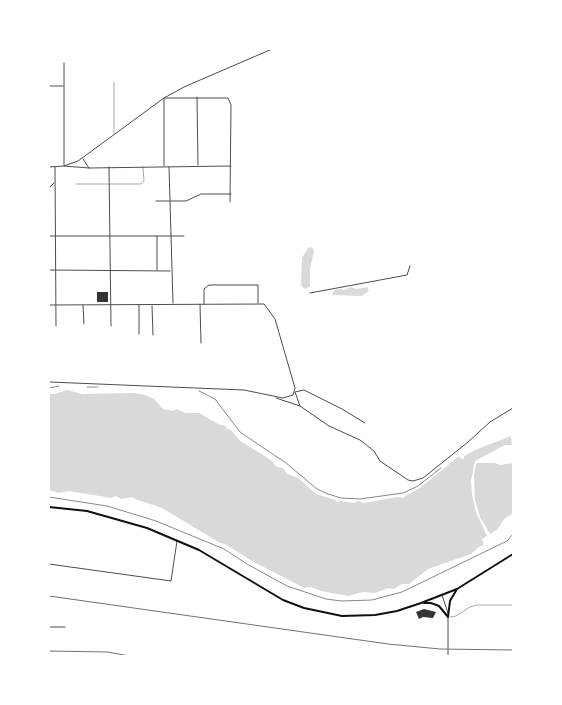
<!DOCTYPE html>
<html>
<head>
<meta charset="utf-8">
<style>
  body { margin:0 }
  #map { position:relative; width:562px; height:705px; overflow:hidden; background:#fff; font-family:Barlow,sans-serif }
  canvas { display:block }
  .frame { position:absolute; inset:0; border:50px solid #fff; pointer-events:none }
</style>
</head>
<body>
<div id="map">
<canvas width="562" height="705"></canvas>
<div class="frame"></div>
</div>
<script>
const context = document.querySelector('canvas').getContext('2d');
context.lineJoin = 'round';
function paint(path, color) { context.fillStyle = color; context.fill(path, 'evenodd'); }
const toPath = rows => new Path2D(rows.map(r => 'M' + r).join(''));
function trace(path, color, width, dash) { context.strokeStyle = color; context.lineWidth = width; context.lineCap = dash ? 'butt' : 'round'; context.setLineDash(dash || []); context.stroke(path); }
paint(toPath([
  [312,247,314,251,310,269,310,286,306,289,302,287,301,283,302,258,308,248],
  [350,287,357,289,367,287,369,291,362,296,333,295,332,294,335,290,340,289,345,290],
  [67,390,82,394,134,393,145,395,154,399,163,409,174,411,176,409,186,413,199,413,220,425,226,426,226,428,231,430,240,441,271,460,277,467,283,468,287,474,298,478,316,494,335,500,338,503,339,501,354,503,358,501,364,503,397,497,404,498,405,496,420,488,459,456,460,458,464,459,464,456,475,450,511,436,512,445,505,445,475,461,471,480,472,495,476,512,487,536,482,539,484,545,479,547,471,554,428,569,409,584,402,584,394,589,388,588,375,593,363,592,348,596,321,591,311,587,304,588,254,562,225,544,220,543,162,508,135,499,133,497,121,499,116,496,111,498,69,491,59,493,49,490,49,394,55,394],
  [478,463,495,463,500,465,513,463,513,513,504,519,498,529,490,534,480,517,475,500,474,475,476,464]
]), '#d9d9d9');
paint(toPath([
  [97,292,108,292,108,302,97,302],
  [424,609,436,612,433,618,423,617,419,619,416,612]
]), '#353535');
trace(toPath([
  [87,387,98,387],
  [49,388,59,386],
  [199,391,215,399,240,432,286,463,317,489,328,494,341,498,360,499,403,493,418,486,441,468],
  [49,497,107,506,156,521,224,549,247,564,287,586,326,599,341,601,372,600,402,592,507,541,513,534]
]), '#111', 0.5);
trace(toPath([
  [114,82,114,133],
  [76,184,141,184,144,181,143,167],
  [450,617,456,616,470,607,477,605,513,605]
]), '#4c4c4c', 0.5);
trace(toPath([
  [64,63,64,166,89,168,231,166],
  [49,86,63,86],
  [197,97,198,165],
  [83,159,89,168],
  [164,166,164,98,228,98,231,105,230,202],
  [55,167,56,326],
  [109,167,111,326],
  [169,167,173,303],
  [49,188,54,183],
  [156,201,186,201,201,194,231,194],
  [49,236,184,236],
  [157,236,157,270],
  [49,270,170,271],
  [310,293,407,275,410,266],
  [200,304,201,343],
  [204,304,204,289,209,285,258,285,258,303],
  [83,305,84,324],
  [152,306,153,335],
  [139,334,139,305],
  [276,398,300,406,329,426,360,440,374,451,380,461,408,480,413,481,423,478,468,442,490,422,513,408],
  [300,406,295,392,304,390,342,409,365,423],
  [49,564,171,581,177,541],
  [49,627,65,627]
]), '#4c4c4c', 1);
trace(toPath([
  [49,167,64,166,78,161,164,98,184,87,272,49],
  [49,305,264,304,275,319,295,388,293,395,283,398,244,390,49,382],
  [442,595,448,613],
  [448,656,448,617]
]), '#4c4c4c', 1);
trace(toPath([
  [49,507,87,511,147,528,199,550,283,600,304,608,342,616,375,615,397,611,421,603,457,589,513,554],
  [424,603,431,603,439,606,448,617],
  [448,617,450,601,457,589]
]), '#111', 2);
trace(toPath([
  [49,596,388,644,440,649,513,650],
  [49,651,107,652,130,656]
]), '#707070', 1);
</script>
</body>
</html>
